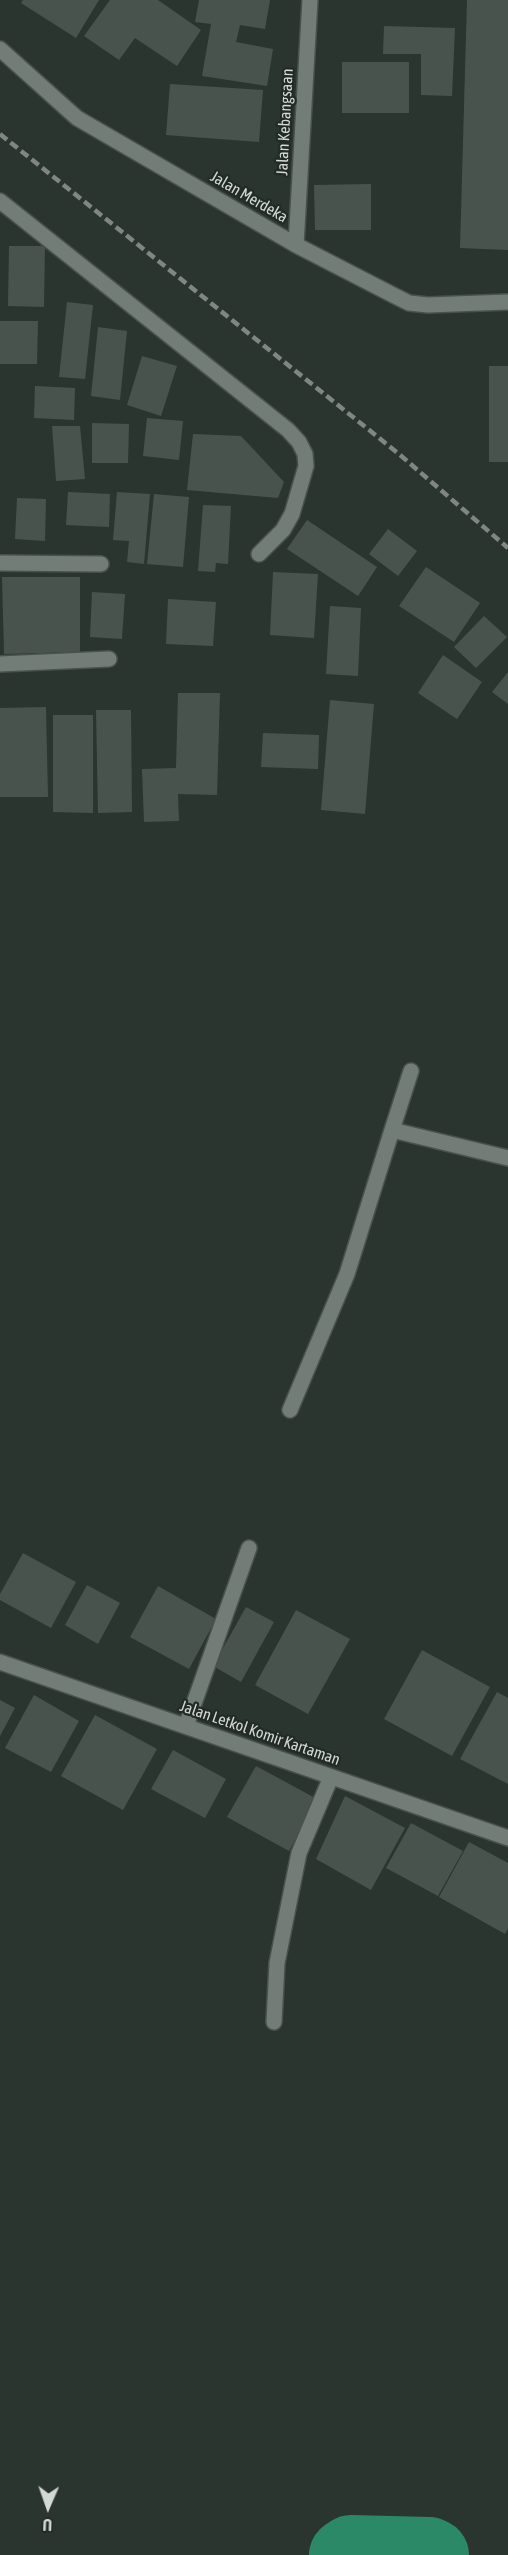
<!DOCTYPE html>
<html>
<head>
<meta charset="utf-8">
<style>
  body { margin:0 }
  #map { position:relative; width:508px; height:2555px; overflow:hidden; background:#2b3530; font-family:"Asap Condensed",sans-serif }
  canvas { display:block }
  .north { position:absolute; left:18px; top:2477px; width:60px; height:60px; -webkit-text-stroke:4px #222b26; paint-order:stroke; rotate:182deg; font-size:16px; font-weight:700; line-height:24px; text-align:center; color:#d4d9d6 }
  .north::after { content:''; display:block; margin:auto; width:21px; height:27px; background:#d4d9d6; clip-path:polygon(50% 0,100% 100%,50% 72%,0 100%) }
</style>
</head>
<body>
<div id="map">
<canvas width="508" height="2555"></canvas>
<div class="north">U</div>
</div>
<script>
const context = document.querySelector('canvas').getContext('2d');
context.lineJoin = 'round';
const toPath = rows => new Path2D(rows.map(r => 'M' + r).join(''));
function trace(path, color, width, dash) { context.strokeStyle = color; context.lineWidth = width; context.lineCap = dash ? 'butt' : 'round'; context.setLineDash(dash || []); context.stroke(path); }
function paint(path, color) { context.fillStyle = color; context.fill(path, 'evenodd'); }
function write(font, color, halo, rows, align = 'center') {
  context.font = font + ' "Asap Condensed",sans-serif'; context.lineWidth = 4.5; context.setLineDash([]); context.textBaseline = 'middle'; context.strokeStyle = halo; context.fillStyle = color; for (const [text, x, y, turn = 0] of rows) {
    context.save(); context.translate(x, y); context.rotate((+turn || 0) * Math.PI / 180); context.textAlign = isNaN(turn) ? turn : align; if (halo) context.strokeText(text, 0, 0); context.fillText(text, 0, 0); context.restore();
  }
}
trace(toPath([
  [345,2555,351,2551,429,2553,433,2555]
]), '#2c8967', 72);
paint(toPath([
  [23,0,99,0,76,38,21,3],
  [110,0,158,0,201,30,177,66,135,38,119,60,84,36],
  [199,0,270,0,265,29,240,25,236,42,273,49,267,86,202,76,211,24,195,22],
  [467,0,508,0,508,250,460,248],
  [384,26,455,28,452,96,421,95,421,54,383,54],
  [342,62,409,62,409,113,342,113],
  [170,84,263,90,259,142,166,135],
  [371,184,371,230,315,230,314,185],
  [9,246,45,246,44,307,8,306],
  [67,302,93,305,85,379,59,377],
  [0,321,38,321,37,364,0,364],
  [98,327,127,331,120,400,91,396],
  [142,356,177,366,161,416,127,405],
  [489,366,508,366,508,462,489,462],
  [35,386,75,388,74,420,34,418],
  [147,418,183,421,179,460,143,456],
  [92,423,129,424,128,463,92,463],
  [52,426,80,426,85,479,56,481],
  [193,434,241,436,284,482,278,498,187,490],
  [68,492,110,494,109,527,66,525],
  [117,492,150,494,144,564,127,562,129,541,113,540],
  [154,494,189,497,183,567,147,564],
  [17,498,46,499,45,541,15,539],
  [203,505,231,506,228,564,216,563,215,572,198,571],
  [307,520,377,567,358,596,287,549],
  [388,529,417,551,398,576,369,554],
  [426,567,480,603,454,642,399,606],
  [273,572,318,574,314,638,270,635],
  [2,577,80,577,80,652,4,654],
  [92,592,125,594,122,639,90,637],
  [168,599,216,602,213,646,166,644],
  [330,606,361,608,358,676,326,674],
  [484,616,507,637,476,668,454,647],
  [443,655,482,682,457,719,418,693],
  [508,672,508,704,492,692],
  [178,693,220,693,217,795,178,794,179,821,144,822,142,769,176,768],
  [330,700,374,704,365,814,321,810],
  [46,707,48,797,0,797,0,708],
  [96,710,131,710,132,812,98,813],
  [53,715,93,715,93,813,53,812],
  [263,733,319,735,318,769,261,767],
  [23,1553,76,1582,51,1628,0,1600,0,1594],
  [87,1585,120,1603,98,1644,65,1625],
  [158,1586,216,1619,189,1669,130,1637],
  [246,1607,274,1622,241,1682,213,1666],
  [296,1610,350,1639,308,1714,255,1685],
  [422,1650,490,1687,452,1756,384,1719],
  [497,1692,508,1698,508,1784,460,1759],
  [34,1695,79,1721,51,1772,5,1748],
  [0,1700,15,1708,0,1736],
  [95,1715,157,1749,123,1810,61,1776],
  [173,1750,226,1779,205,1818,151,1789],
  [256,1766,317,1799,289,1851,227,1817],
  [345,1796,405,1828,371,1890,316,1859],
  [411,1823,463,1851,438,1896,386,1868],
  [469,1842,508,1863,508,1928,505,1934,439,1897]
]), '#49534e');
const minor = toPath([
  [0,49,77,118,296,245,395,296,409,303,428,305,508,302],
  [0,201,288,430,299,442,305,454,306,466,292,514,283,530,259,554],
  [296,245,310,0],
  [0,563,101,564],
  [0,664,109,659],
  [392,1130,411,1071],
  [290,1410,347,1274,392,1130,508,1158],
  [0,1662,508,1838],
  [186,1726,249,1548],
  [274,2022,277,1963,299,1853,331,1777]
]);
trace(minor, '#4a514d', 18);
trace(minor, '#727d78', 15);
trace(toPath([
  [0,134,399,454,508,548]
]), '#808783', 4.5, [9, 4.5]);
write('16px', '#d4d9d6', '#222b26', [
  ["Jalan Kebangsaan",285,122,-87],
  ["Jalan Merdeka",249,197,30],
  ["Jalan Letkol Komir Kartaman",260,1733,19]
]);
</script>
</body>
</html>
